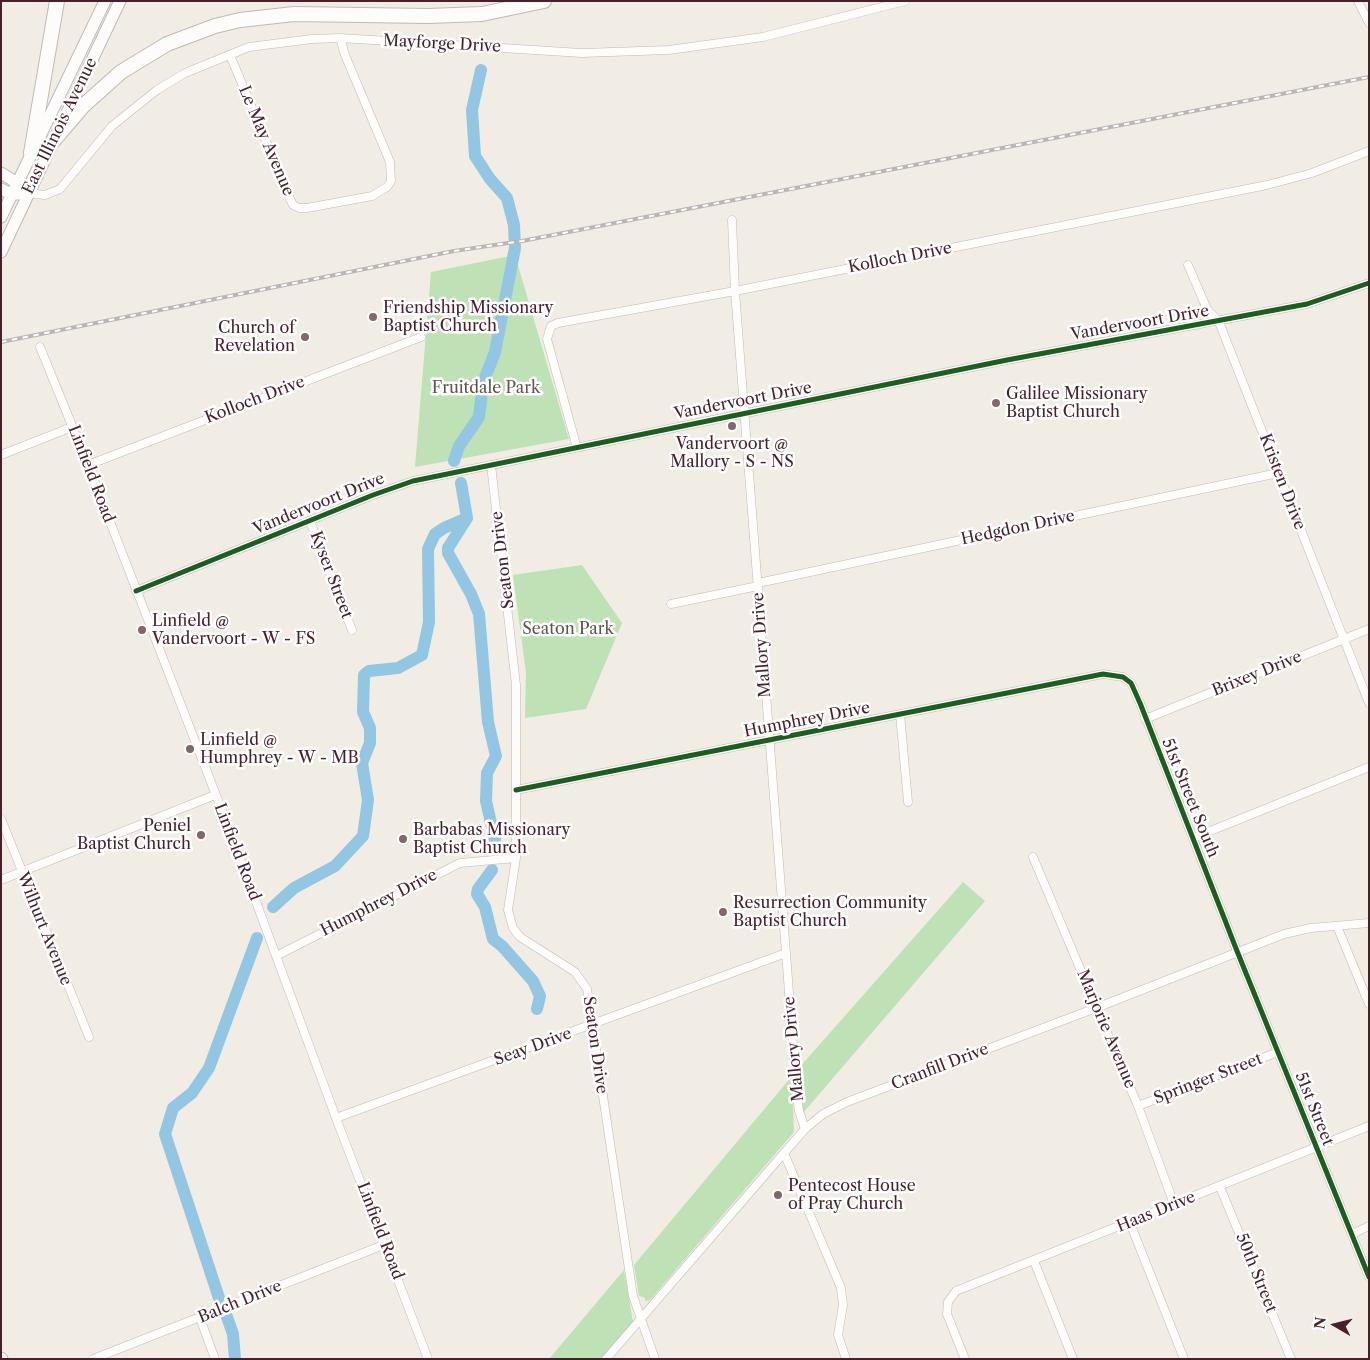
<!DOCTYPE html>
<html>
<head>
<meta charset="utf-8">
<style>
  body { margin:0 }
  #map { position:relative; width:1370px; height:1360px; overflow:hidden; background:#f1ede4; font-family:"Libre Caslon Text",serif }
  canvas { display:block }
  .frame { position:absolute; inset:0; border:2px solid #4a1f2b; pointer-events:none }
  .north { position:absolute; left:1310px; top:1300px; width:50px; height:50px; -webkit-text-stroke:4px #fff; paint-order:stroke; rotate:278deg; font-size:14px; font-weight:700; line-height:20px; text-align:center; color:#4a1f2b }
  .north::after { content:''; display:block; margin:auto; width:18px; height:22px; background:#4a1f2b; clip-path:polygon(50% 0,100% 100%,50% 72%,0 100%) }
</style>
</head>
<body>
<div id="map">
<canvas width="1370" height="1360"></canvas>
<div class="frame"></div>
<div class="north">N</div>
</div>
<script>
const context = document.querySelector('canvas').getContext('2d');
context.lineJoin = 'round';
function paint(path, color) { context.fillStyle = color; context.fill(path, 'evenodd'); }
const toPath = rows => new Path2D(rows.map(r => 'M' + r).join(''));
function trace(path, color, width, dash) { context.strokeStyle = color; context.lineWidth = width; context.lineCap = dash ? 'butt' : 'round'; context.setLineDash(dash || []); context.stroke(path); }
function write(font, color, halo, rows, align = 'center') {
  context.font = font + ' "Libre Caslon Text",serif'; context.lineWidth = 5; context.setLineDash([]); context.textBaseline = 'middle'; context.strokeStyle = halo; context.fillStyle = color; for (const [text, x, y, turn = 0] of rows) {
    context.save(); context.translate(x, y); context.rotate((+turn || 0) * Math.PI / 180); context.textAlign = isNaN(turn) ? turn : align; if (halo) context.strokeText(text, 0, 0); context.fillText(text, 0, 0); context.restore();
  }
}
paint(toPath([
  [515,255,569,439,415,467,431,272],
  [582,565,622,623,586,709,525,718,526,673,513,575],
  [963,882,985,901,803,1113,798,1069],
  [792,1076,794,1132,650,1300,645,1301,645,1298,639,1296,634,1265],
  [624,1270,633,1322,601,1359,549,1359]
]), '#bee1b6');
trace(toPath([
  [454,461,459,446,479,417,483,383,495,352,515,248,514,225,507,198,490,179,475,156,472,110,481,70],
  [467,518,448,548,448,553,471,594,479,614,488,722,496,756,487,773,486,801,495,840,494,847],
  [492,870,478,889,477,894,485,907,493,939,502,946,533,981,540,996,537,1009],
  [273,907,294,888,335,866,363,836,368,800,362,763,370,743,370,728,363,712,364,675,369,671,398,668,422,655,429,622,428,549,435,534,444,528,467,518,461,483],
  [219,1298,165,1134,173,1108,192,1093,209,1068,257,938],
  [226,1314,233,1334,235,1359]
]), '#92c6e3', 12);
const street = toPath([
  [1358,1,1369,23],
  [230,55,290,199,293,205,299,208,307,208,372,196,387,187,391,181,390,162,345,55,340,38],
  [28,193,45,195,60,189,112,126,157,90,185,73,249,47,312,39,340,38,582,53,669,50,763,37,905,1],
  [732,220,735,291,797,1096,799,1111,805,1129],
  [1188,265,1207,309,1219,322,1369,703],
  [40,347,88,465,228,826,336,1118,428,1359],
  [577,448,547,339,551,326,558,323,735,291,1267,185,1312,173,1369,151],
  [1,455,72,427],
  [88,465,421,337],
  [491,465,516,685,516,858,508,910,513,928,520,937,575,972,587,989,633,1296,655,1359],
  [310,521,352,630],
  [758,583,1278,473],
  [136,591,373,495,413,481,1007,360,1307,304,1369,283],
  [671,604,758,586],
  [900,714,908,802],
  [1145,719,1369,629],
  [516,790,1103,674,1123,677,1131,683,1140,703,1237,951,1369,1277],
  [1,819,89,1037],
  [1193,838,1369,767],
  [1033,857,1138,1106,1174,1204],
  [1,880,215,795],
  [1337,926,1369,1004],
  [276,956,460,863,516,858],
  [1138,1106,1278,1052],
  [336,1118,786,953],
  [784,1153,841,1288,843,1305,838,1335,846,1359],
  [1220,1187,1291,1359],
  [1130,1223,1184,1359],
  [1352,1234,1369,1226],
  [1034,1261,1073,1359],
  [200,1318,215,1359],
  [93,1359,386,1244],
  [606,1359,784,1153,805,1129,823,1114,847,1102,1096,1008,1284,934,1311,928,1369,923],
  [965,1359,947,1314,948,1302,956,1291,1369,1126]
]);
const secondary = toPath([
  [1,173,22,186],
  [1,189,11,194,19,194],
  [1,217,105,1],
  [1,252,120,1],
  [1,1358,2,1359]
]);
const highway = toPath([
  [54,140,83,106,121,72,167,44,215,26,240,20,294,14,428,16,482,14,544,1],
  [31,153,57,1]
]);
trace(street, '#c0b9b4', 9);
trace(secondary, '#c0b9b4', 13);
trace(highway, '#c0b9b4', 16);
trace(street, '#fdfcfb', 8);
trace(secondary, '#fdfcfb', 11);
trace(highway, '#fdfcfb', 14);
const rail = toPath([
  [1,342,454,251,522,241,1369,77]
]);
trace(rail, '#bbb5b5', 4);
trace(rail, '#fff', 2, [5.5]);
trace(toPath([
  [136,591,373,495,413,481,1007,360,1307,304,1369,283],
  [516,790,1103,674,1123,677,1131,683,1140,703,1237,951,1369,1277]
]), '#1b5e20', 5);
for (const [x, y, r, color] of [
  [373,317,5,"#84676c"],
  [305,337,5,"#84676c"],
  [996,403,5,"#84676c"],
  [732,426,5,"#84676c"],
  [142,630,5,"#84676c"],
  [190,749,5,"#84676c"],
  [201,835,5,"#84676c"],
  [403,839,5,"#84676c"],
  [723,912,5,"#84676c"],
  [778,1195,5,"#84676c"]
]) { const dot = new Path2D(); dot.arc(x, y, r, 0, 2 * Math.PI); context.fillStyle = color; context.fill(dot); trace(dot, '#fff', 2); }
write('16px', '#4a1f2b', '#fff', [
  ["Mayforge Drive",442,44,3],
  ["East Illinois Avenue",60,126,-64],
  ["Le May Avenue",266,141,67],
  ["Kolloch Drive",900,258,-11],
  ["Vandervoort Drive",1140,323,-10],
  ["Kolloch Drive",255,400,-21],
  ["Vandervoort Drive",743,401,-11],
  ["Linfield Road",91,474,69],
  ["Kristen Drive",1282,482,69],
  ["Vandervoort Drive",319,504,-22],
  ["Hedgdon Drive",1018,528,-12],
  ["Seaton Drive",503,560,-97],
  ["Kyser Street",331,575,69],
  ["Mallory Drive",762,645,-94],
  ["Brixey Drive",1257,674,-22],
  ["Humphrey Drive",807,720,-11],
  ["51st Street South",1190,798,68],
  ["Linfield Road",237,852,69],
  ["Humphrey Drive",379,903,-27],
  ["Wilhurt Avenue",44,929,68],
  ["Marjorie Avenue",1106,1029,67],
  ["Seaton Drive",595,1045,82],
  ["Seay Drive",533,1047,-20],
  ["Mallory Drive",794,1049,-95],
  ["Cranfill Drive",940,1067,-21],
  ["Springer Street",1208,1079,-21],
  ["51st Street",1314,1109,68],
  ["Haas Drive",1156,1212,-22],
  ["Linfield Road",380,1231,69],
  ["50th Street",1256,1273,68],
  ["Balch Drive",240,1302,-22]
]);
write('16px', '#4a1f2b', '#fff', [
  ["Friendship Missionary",383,308],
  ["Baptist Church",383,326],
  ["Church of",295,328,"right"],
  ["Revelation",295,346,"right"],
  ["Galilee Missionary",1006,394],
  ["Baptist Church",1006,412],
  ["Vandervoort @",732,444,"center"],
  ["Mallory - S - NS",732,462,"center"],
  ["Linfield @",152,621],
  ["Vandervoort - W - FS",152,639],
  ["Linfield @",200,740],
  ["Humphrey - W - MB",200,758],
  ["Peniel",191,826,"right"],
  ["Baptist Church",191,844,"right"],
  ["Barbabas Missionary",413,830],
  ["Baptist Church",413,848],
  ["Resurrection Community",733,903],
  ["Baptist Church",733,921],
  ["Pentecost House",788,1186],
  ["of Pray Church",788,1204]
], 'left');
write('16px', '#605649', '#fff', [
  ["Fruitdale Park",486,388],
  ["Seaton Park",568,629]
]);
</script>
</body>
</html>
